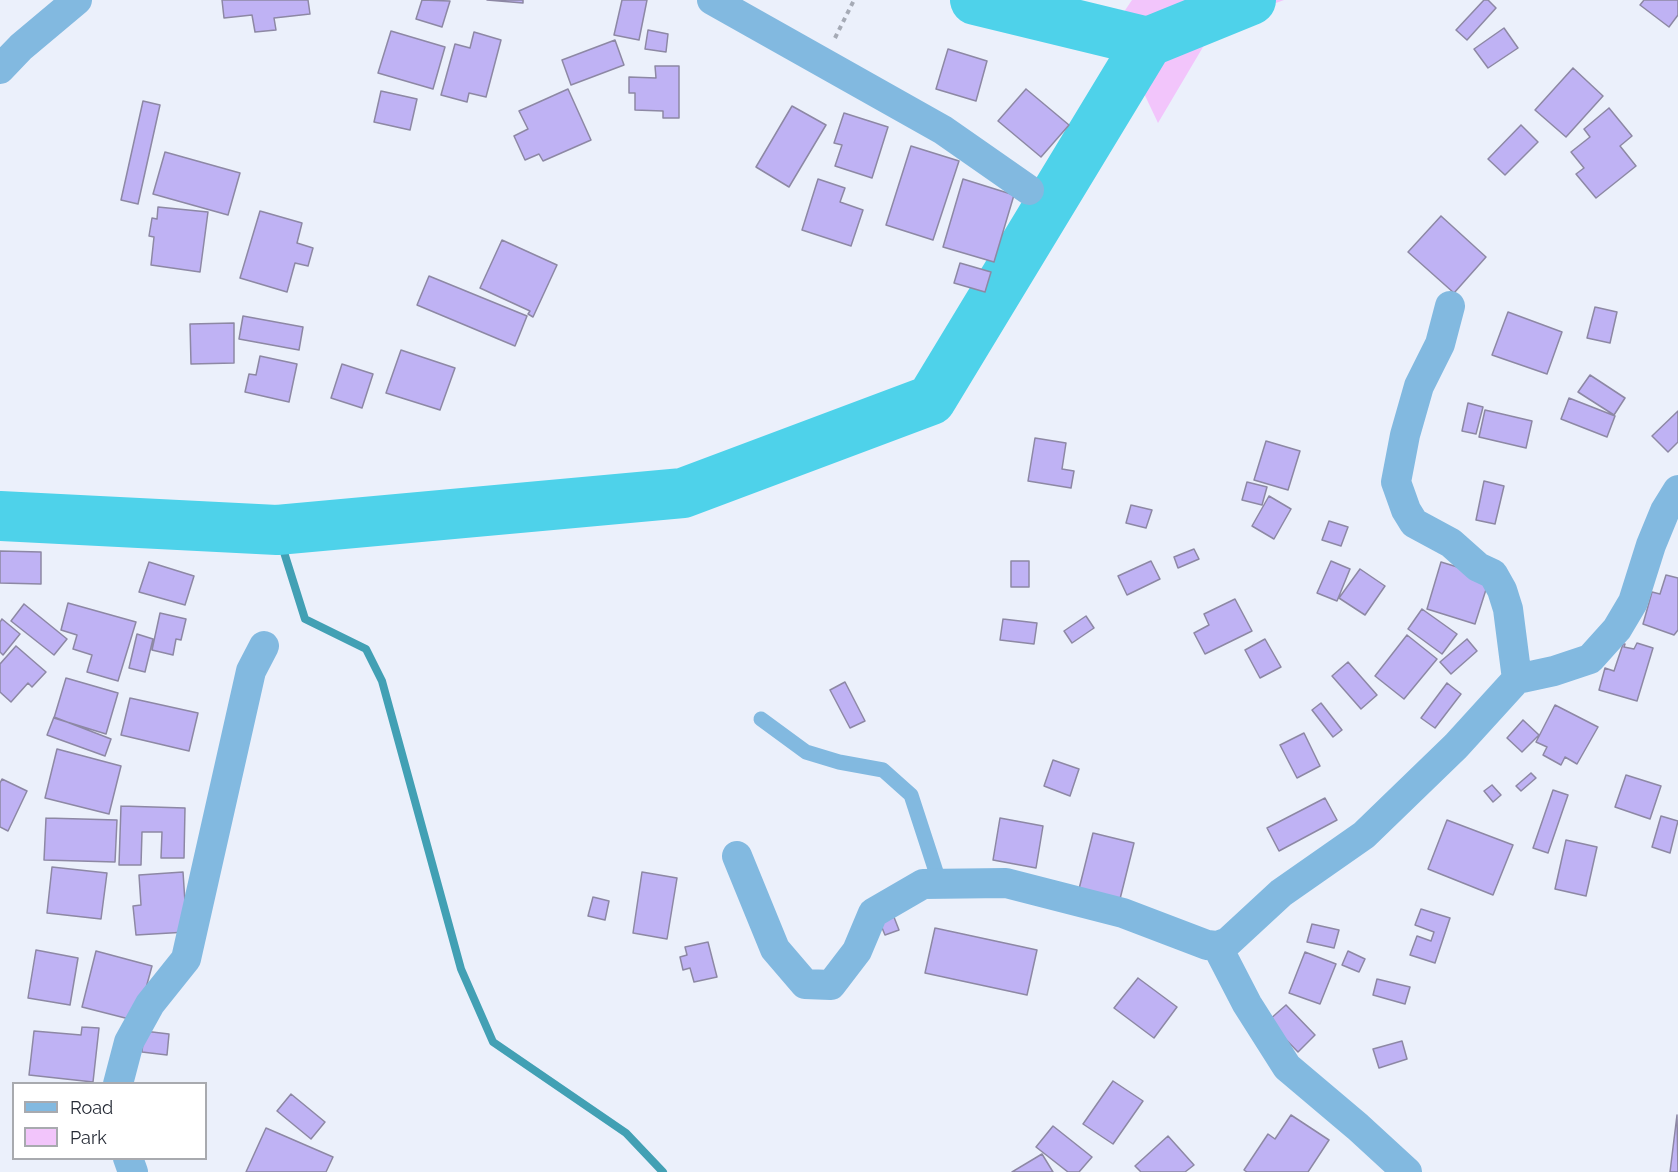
<!DOCTYPE html>
<html>
<head>
<meta charset="utf-8">
<style>
  body { margin:0 }
  #map { position:relative; width:1678px; height:1172px; overflow:hidden; background:#ebf0fb; font-family:Raleway,sans-serif }
  canvas { display:block }
  .legend { position:absolute; left:12px; top:1082px; width:195px; height:78px; box-sizing:border-box; background:#fff; border:2px solid #a8aaaf; margin:0; padding:8px 10px; list-style:none; font-size:18px; color:#262b36 }
  .legend li { display:flex; align-items:center; gap:12px; height:30px }
  .legend b { width:30px; border:2px solid #a8aaaf }
</style>
</head>
<body>
<div id="map">
<canvas width="1678" height="1172"></canvas>
<ul class="legend">
<li><b style="height:8px;background:#82b9e0"></b>Road</li>
<li><b style="height:16px;background:#f2c5fb"></b>Park</li>
</ul>
</div>
<script>
const context = document.querySelector('canvas').getContext('2d');
context.lineJoin = 'round';
function paint(path, color) { context.fillStyle = color; context.fill(path, 'evenodd'); }
const toPath = rows => new Path2D(rows.map(r => 'M' + r).join(''));
function trace(path, color, width, dash) { context.strokeStyle = color; context.lineWidth = width; context.lineCap = dash ? 'butt' : 'round'; context.setLineDash(dash || []); context.stroke(path); }
paint(toPath([
  [1132,0,1284,0,1216,25,1158,123,1113,28]
]), '#f2c5fb');
trace(toPath([
  [277,530,305,619,366,649,382,681,461,969,493,1042,626,1133,663,1172]
]), '#42a0b4', 8);
trace(toPath([
  [975,0,1148,42],
  [0,516,277,530,683,493,931,400,1148,42,1251,0]
]), '#4ed2ea', 50);
const building = toPath([
  [222,0,308,0,310,14,274,18,276,30,255,32,252,15,224,18,222,0],
  [422,0,450,1,442,27,416,19,422,0],
  [487,0,523,0,523,3,487,0],
  [622,0,647,0,639,40,614,35,622,0],
  [1484,0,1488,0,1496,8,1467,40,1456,30,1484,0],
  [1644,0,1678,0,1678,15,1669,27,1640,5,1644,0],
  [1504,28,1518,48,1488,68,1474,49,1504,28],
  [648,30,668,34,666,52,645,49,648,30],
  [391,31,445,47,433,89,378,73,391,31],
  [474,32,501,40,486,97,469,93,467,102,441,95,455,44,470,48,474,32],
  [615,40,624,65,571,85,562,60,615,40],
  [948,49,987,61,976,101,936,89,948,49],
  [655,66,679,66,679,118,663,118,663,111,635,110,635,93,629,93,629,77,656,78,655,66],
  [1573,68,1603,96,1566,137,1535,110,1573,68],
  [568,89,591,140,543,161,539,154,525,160,514,136,528,129,519,111,568,89],
  [1026,89,1069,125,1041,157,998,121,1026,89],
  [381,91,417,99,410,130,374,122,381,91],
  [143,101,160,105,138,204,121,200,143,101],
  [792,106,826,125,789,187,756,167,792,106],
  [1609,108,1632,136,1620,146,1636,166,1596,198,1576,174,1584,168,1571,152,1590,137,1584,129,1609,108],
  [844,113,888,127,872,178,835,166,842,145,834,143,844,113],
  [1521,125,1538,142,1505,175,1488,159,1521,125],
  [911,146,959,161,933,240,886,225,911,146],
  [165,152,240,173,228,215,153,194,165,152],
  [818,179,845,188,840,202,863,210,851,246,802,230,818,179],
  [963,179,1014,195,994,262,943,247,963,179],
  [158,207,208,212,200,272,151,265,154,237,149,236,152,218,157,219,158,207],
  [260,211,302,223,297,243,313,248,308,266,295,263,287,292,240,278,260,211],
  [1441,216,1486,257,1454,293,1408,252,1441,216],
  [502,240,557,265,533,317,528,314,530,311,480,288,502,240],
  [960,263,991,272,985,292,954,283,960,263],
  [429,276,527,316,515,346,417,305,429,276],
  [1595,307,1617,312,1610,343,1587,338,1595,307],
  [1508,312,1562,332,1547,374,1492,355,1508,312],
  [243,316,303,327,299,350,239,339,243,316],
  [234,323,234,363,191,364,190,324,234,323],
  [401,350,455,368,440,410,386,393,401,350],
  [260,356,297,364,289,402,245,392,249,374,256,375,260,356],
  [342,364,373,374,362,408,331,398,342,364],
  [1590,375,1625,398,1614,415,1578,392,1590,375],
  [1569,398,1615,416,1607,437,1561,419,1569,398],
  [1468,403,1483,407,1476,434,1462,431,1468,403],
  [1485,410,1532,421,1526,448,1479,437,1485,410],
  [1678,411,1678,442,1668,452,1652,436,1678,411],
  [1035,438,1066,443,1062,469,1074,471,1071,488,1028,481,1035,438],
  [1266,441,1300,451,1288,490,1254,480,1266,441],
  [1484,481,1504,486,1495,524,1476,520,1484,481],
  [1247,482,1267,487,1262,505,1242,500,1247,482],
  [1269,496,1291,509,1274,539,1252,526,1269,496],
  [1131,505,1152,510,1146,528,1126,523,1131,505],
  [1329,521,1348,527,1341,546,1322,540,1329,521],
  [1194,549,1199,559,1178,568,1174,557,1194,549],
  [0,551,41,552,41,584,0,583,0,551],
  [1011,561,1029,561,1029,587,1011,587,1011,561],
  [1151,561,1160,579,1127,595,1118,576,1151,561],
  [1331,561,1350,569,1337,601,1317,593,1331,561],
  [149,562,194,576,185,605,139,592,149,562],
  [1441,562,1490,577,1475,624,1427,609,1441,562],
  [1360,569,1385,586,1365,615,1339,598,1360,569],
  [1666,575,1678,578,1678,630,1674,635,1643,624,1652,592,1660,594,1666,575],
  [1235,599,1252,631,1205,654,1194,633,1209,625,1204,614,1235,599],
  [68,603,136,622,118,681,87,672,92,655,73,649,77,635,61,630,68,603],
  [24,604,67,639,54,655,11,621,24,604],
  [1422,609,1457,634,1442,654,1408,629,1422,609],
  [160,613,186,619,181,640,176,639,173,655,152,650,160,613],
  [1086,616,1094,628,1072,643,1064,631,1086,616],
  [2,619,20,634,3,655,0,652,0,622,2,619],
  [1003,619,1037,623,1034,644,1000,640,1003,619],
  [137,634,153,639,145,672,129,668,137,634],
  [1407,635,1437,659,1404,699,1375,676,1407,635],
  [1265,639,1281,667,1260,678,1245,650,1265,639],
  [1467,639,1477,651,1451,674,1440,662,1467,639],
  [1637,643,1653,648,1637,701,1599,690,1605,668,1614,671,1623,644,1625,644,1624,647,1634,649,1637,643],
  [16,646,46,672,32,687,28,683,11,702,0,692,0,664,16,646],
  [1348,662,1377,695,1361,709,1332,676,1348,662],
  [66,678,118,693,106,734,54,718,66,678],
  [845,682,865,721,850,728,830,690,845,682],
  [1447,683,1461,694,1435,728,1421,718,1447,683],
  [130,698,198,713,189,751,121,735,130,698],
  [1321,703,1342,730,1333,737,1312,710,1321,703],
  [1555,705,1598,727,1577,764,1565,757,1561,765,1543,755,1547,747,1536,742,1555,705],
  [54,717,111,739,105,756,47,735,54,717],
  [1523,720,1539,735,1522,752,1507,738,1523,720],
  [1304,733,1320,766,1297,778,1280,745,1304,733],
  [57,749,121,766,109,814,45,798,57,749],
  [1053,760,1079,769,1070,796,1044,786,1053,760],
  [1531,773,1536,778,1521,791,1516,786,1531,773],
  [1626,775,1661,786,1650,819,1615,807,1626,775],
  [2,779,27,791,8,831,0,827,0,783,2,779],
  [1492,785,1501,795,1493,802,1484,791,1492,785],
  [1553,790,1568,795,1548,853,1533,848,1553,790],
  [1325,798,1337,820,1279,851,1267,828,1325,798],
  [121,806,185,808,184,858,161,858,162,832,142,832,141,865,119,865,121,806],
  [1661,816,1678,821,1670,853,1652,847,1661,816],
  [46,818,117,820,115,862,44,860,46,818],
  [1000,818,1043,826,1036,868,993,860,1000,818],
  [1447,820,1513,845,1493,895,1428,869,1447,820],
  [1093,833,1134,843,1120,899,1079,889,1093,833],
  [1566,840,1597,847,1586,896,1555,889,1566,840],
  [52,867,107,873,101,919,47,913,52,867],
  [183,872,187,932,136,935,133,906,141,905,139,875,183,872],
  [642,872,677,878,667,939,633,933,642,872],
  [593,897,609,901,605,920,588,916,593,897],
  [1421,909,1450,918,1435,963,1410,955,1417,936,1431,941,1434,932,1415,925,1421,909],
  [892,912,899,930,885,935,878,918,892,912],
  [1312,924,1339,930,1334,948,1307,942,1312,924],
  [935,928,1037,950,1027,995,925,973,935,928],
  [708,942,717,977,694,982,690,968,683,970,680,957,687,955,685,947,708,942],
  [36,950,78,958,70,1005,28,998,36,950],
  [96,951,152,966,137,1021,82,1007,96,951],
  [1348,951,1365,959,1359,972,1342,965,1348,951],
  [1305,952,1336,964,1320,1004,1289,993,1305,952],
  [1138,978,1177,1007,1154,1038,1114,1008,1138,978],
  [1377,979,1410,987,1405,1004,1373,995,1377,979],
  [1286,1005,1315,1035,1298,1052,1268,1021,1286,1005],
  [82,1027,99,1028,93,1082,29,1075,34,1031,81,1035,82,1027],
  [144,1031,169,1034,167,1055,142,1052,144,1031],
  [1402,1041,1407,1059,1379,1068,1373,1049,1402,1041],
  [1113,1081,1143,1101,1113,1144,1083,1124,1113,1081],
  [291,1094,325,1122,311,1139,277,1111,291,1094],
  [1291,1115,1329,1140,1308,1172,1247,1172,1244,1170,1268,1134,1275,1139,1291,1115],
  [1677,1115,1678,1172,1670,1172,1677,1115],
  [1053,1126,1092,1157,1079,1172,1068,1172,1036,1147,1053,1126],
  [266,1128,333,1157,326,1172,246,1172,266,1128],
  [1168,1136,1194,1165,1185,1172,1141,1172,1135,1166,1168,1136],
  [1042,1154,1053,1172,1012,1172,1042,1154]
]);
paint(building, '#bfb2f4');
trace(building, '#8d88a4', 1.5);
trace(toPath([
  [835,38,854,0]
]), '#a5aab5', 4, [4.5, 4.5]);
trace(toPath([
  [761,719,806,752,839,762,883,770,911,795,940,884]
]), '#82b9e0', 15);
trace(toPath([
  [712,0,943,130,1029,190],
  [0,69,21,47,77,0],
  [1450,306,1440,344,1419,386,1405,435,1396,482,1406,510,1414,523,1451,543,1478,567,1493,574,1502,590,1508,609,1517,679],
  [737,856,775,949,805,984,831,985,857,951,873,913,923,884,1006,883,1123,913,1207,945,1217,946,1228,942,1281,893,1364,835,1456,746,1517,679,1554,671,1590,659,1617,629,1633,602,1651,545,1665,511,1678,490],
  [1217,946,1247,1004,1287,1067,1358,1127,1407,1172],
  [118,1084,129,1042,150,1004,186,959,251,671,264,646],
  [128,1158,133,1172]
]), '#82b9e0', 30);
</script>
</body>
</html>
